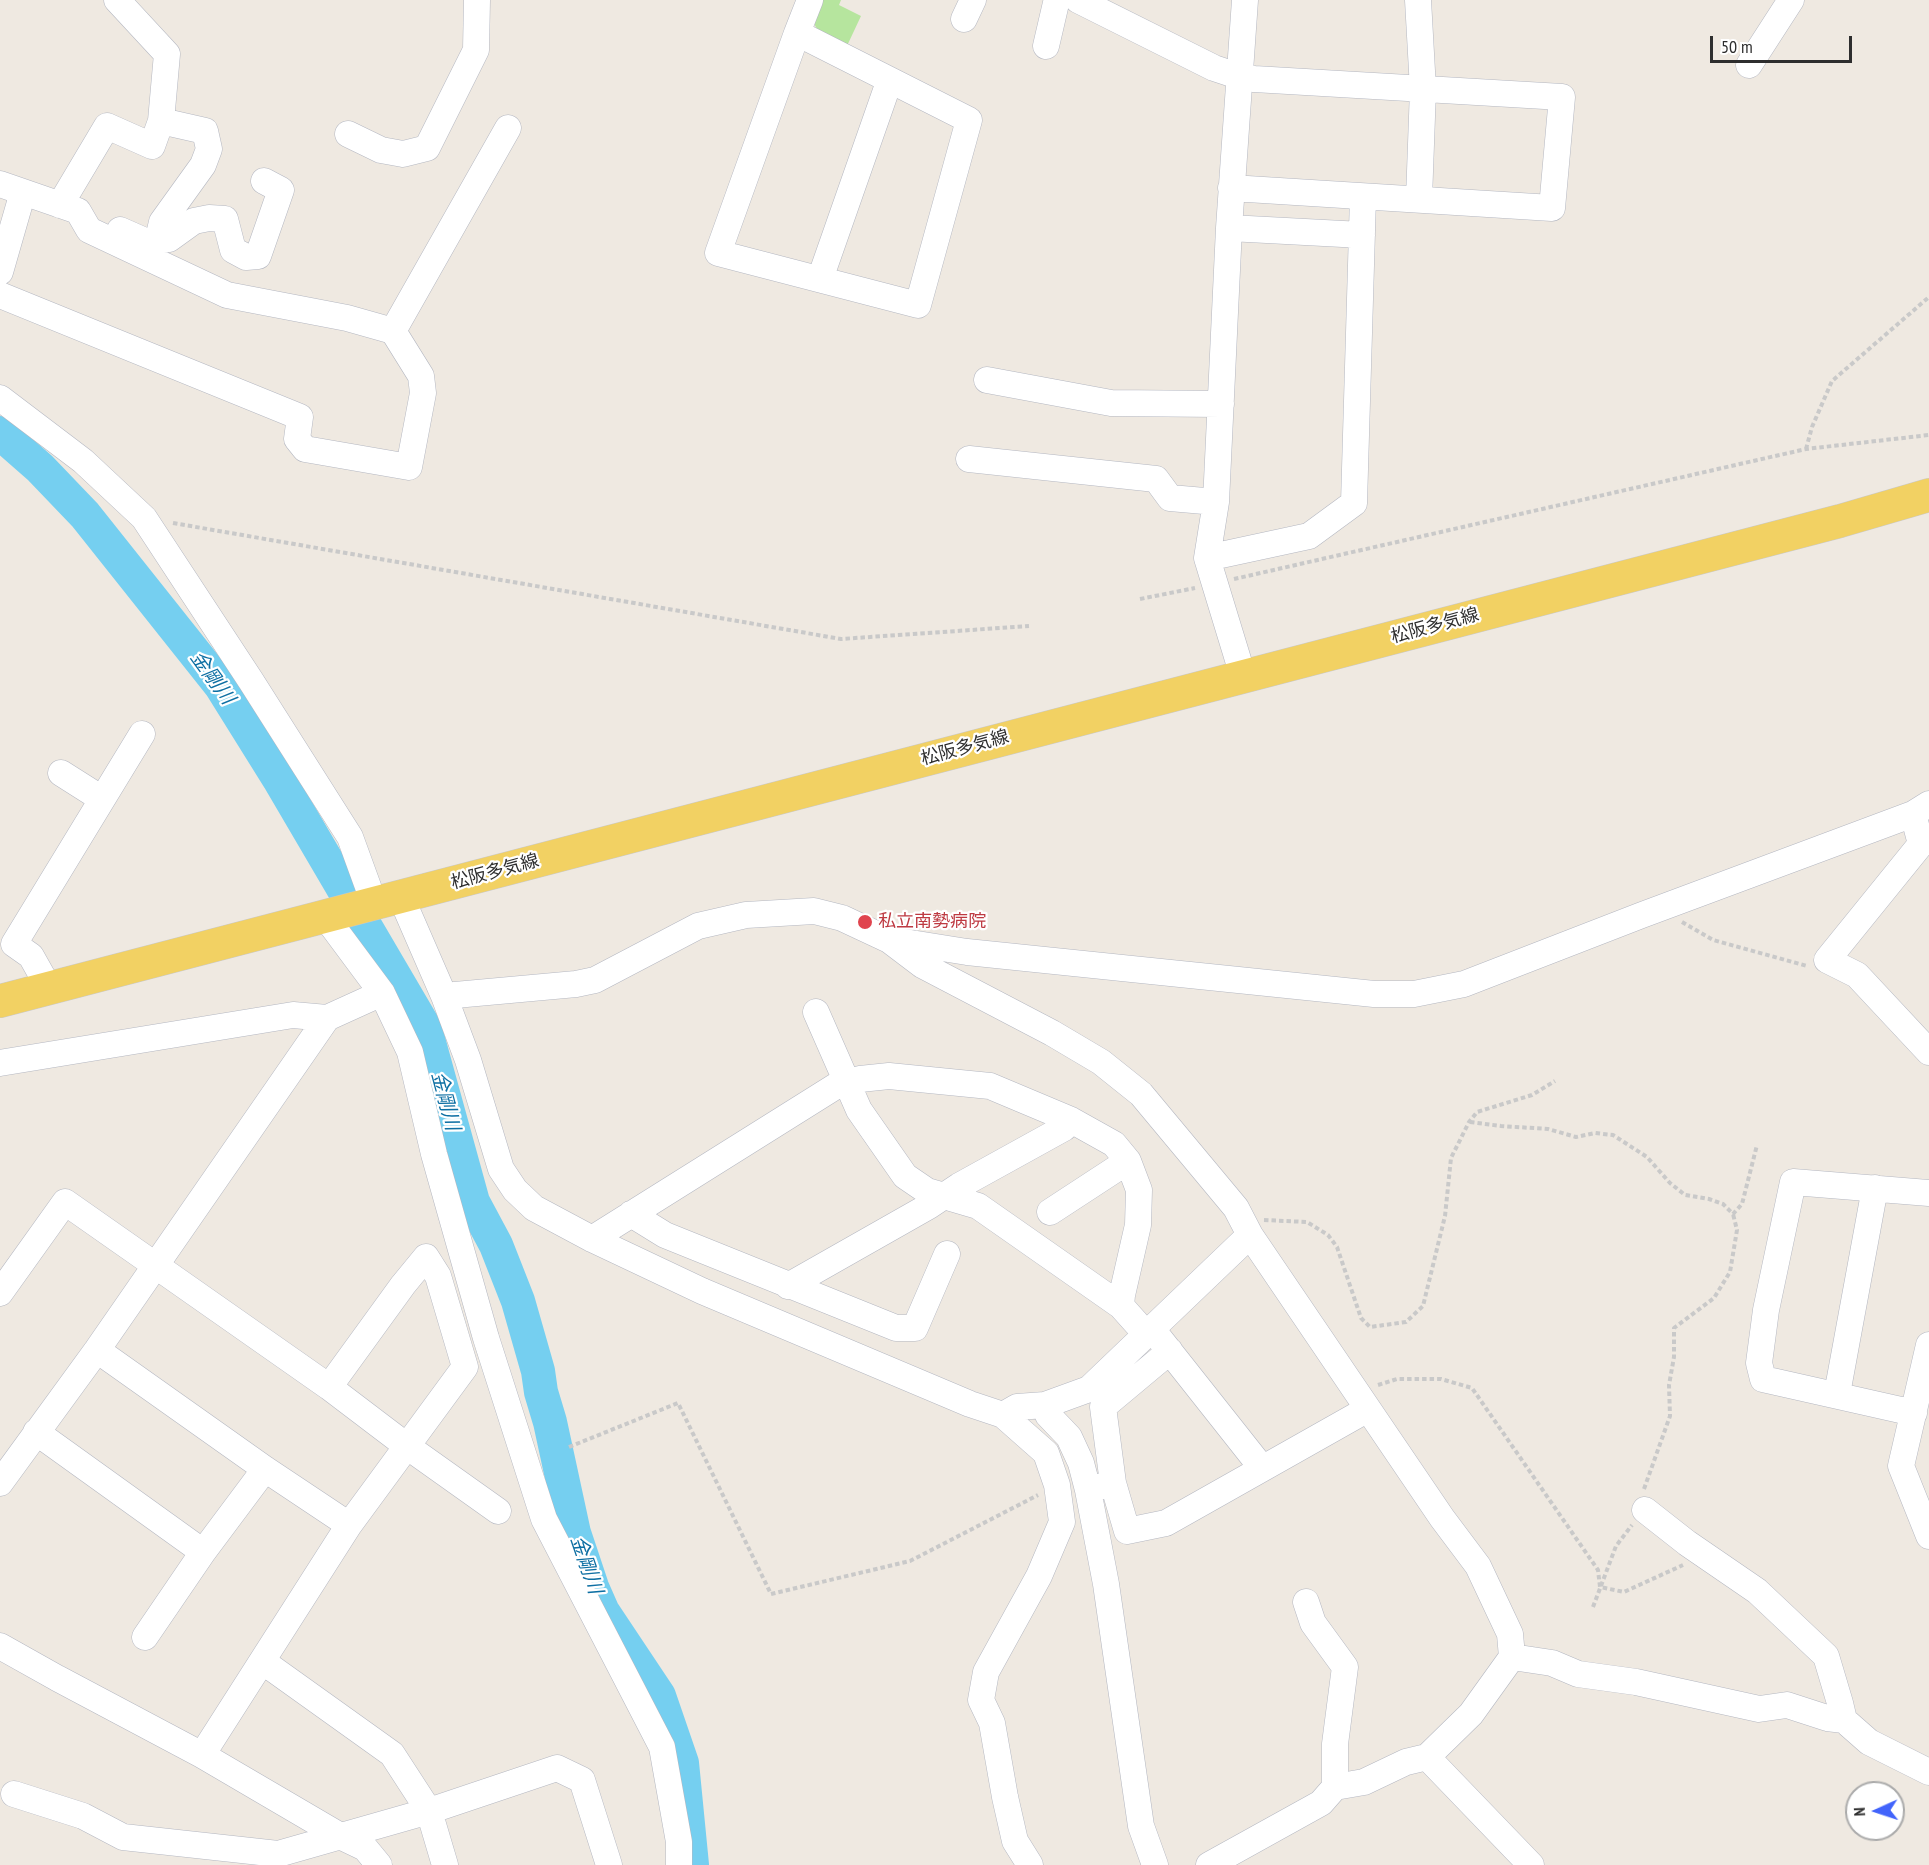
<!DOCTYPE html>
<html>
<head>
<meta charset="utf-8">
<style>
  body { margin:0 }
  #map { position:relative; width:1929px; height:1865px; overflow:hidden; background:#efe9e1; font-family:"PT Sans Narrow",sans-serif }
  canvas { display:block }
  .north { position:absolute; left:1845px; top:1781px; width:60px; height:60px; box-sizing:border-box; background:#fff; border:2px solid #ababab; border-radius:50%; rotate:267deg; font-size:16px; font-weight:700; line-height:24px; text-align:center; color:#2e2e2e }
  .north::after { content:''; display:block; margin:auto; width:21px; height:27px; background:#4264fb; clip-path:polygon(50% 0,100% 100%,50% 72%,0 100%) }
  .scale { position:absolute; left:1710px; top:36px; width:142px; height:27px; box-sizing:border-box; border:3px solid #2e2e2e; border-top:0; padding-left:8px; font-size:18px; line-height:21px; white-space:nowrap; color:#2e2e2e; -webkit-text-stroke:4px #fff; paint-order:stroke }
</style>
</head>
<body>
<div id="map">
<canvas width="1929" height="1865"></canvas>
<div class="north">N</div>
<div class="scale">50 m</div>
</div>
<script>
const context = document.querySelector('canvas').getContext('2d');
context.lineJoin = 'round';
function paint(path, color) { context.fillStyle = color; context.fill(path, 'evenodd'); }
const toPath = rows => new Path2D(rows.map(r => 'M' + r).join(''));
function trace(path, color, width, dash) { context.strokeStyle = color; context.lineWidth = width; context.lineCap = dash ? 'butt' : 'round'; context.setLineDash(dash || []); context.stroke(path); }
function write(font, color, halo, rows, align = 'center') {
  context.font = font + ' "PT Sans Narrow","Noto Sans JP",sans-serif'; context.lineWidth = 4.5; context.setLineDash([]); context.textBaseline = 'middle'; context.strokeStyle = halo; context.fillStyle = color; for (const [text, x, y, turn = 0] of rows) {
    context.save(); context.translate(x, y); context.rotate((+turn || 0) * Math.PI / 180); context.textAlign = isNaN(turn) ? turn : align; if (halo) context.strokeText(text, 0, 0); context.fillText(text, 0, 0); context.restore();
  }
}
paint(toPath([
  [818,0,841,0,839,5,861,16,846,48,822,38,811,18]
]), '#b6e59e');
trace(toPath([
  [0,433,40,468,85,515,221,686,279,779,425,1028,473,1202,496,1245,518,1301,538,1371,541,1392,550,1422,574,1533,592,1587,603,1612,659,1696,682,1763,692,1865]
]), '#75cff0', 34);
const minor = toPath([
  [1078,0,1214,68,1238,76,1254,79,1562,97,1552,208,1231,188],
  [1418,0,1423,89,1419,199],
  [964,19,973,0],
  [797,33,969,120,918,305,718,253,797,33],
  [797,33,810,0],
  [1046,46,1056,3,1058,0],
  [1749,65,1791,0],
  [348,134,381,150,403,154,427,148,476,50,477,0],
  [0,184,78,211,89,230,227,295,347,318,393,331,421,376,423,393,409,467,305,449,297,439,300,417,0,295],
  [60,205,107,126,152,146,161,121,167,54,117,0],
  [1229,228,1362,235],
  [120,230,145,241,169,239,194,221,209,218,225,219,233,250,246,257,258,256,281,190,264,181],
  [158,239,162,222,203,165,209,149,205,131,161,121],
  [0,272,23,192],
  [820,279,889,82],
  [393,331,508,128],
  [987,380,1111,403,1221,404],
  [0,398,83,461,144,518,251,681,350,837,374,903],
  [969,459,1156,479,1170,498,1216,502],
  [1207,558,1309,536,1354,503,1363,197],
  [1243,676,1207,558,1216,502,1229,228,1245,0],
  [61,773,102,799],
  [1913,814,1921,844,1827,960,1857,975,1929,1052],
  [401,897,444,996,468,1060,501,1169,515,1190,534,1208,592,1239,702,1291,970,1404,1003,1415,1046,1453,1057,1485,1062,1522,1039,1576,986,1672,981,1700,992,1723,1005,1797,1015,1841,1030,1865],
  [324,915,382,993,410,1052,434,1154,486,1338,544,1519,662,1747,679,1842,679,1865],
  [892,940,967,952,1374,994,1414,994,1464,984,1642,915,1913,814,1929,804],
  [49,988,31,956,14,944,142,734],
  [444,996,576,984,595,980,698,926,746,915,814,911,842,918,889,940,922,965,1052,1033,1101,1062,1141,1094,1236,1208,1250,1235,1442,1518,1478,1566,1510,1634,1512,1657,1471,1714,1427,1757,1406,1762,1364,1782,1335,1787,1321,1803,1209,1865],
  [816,1012,859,1110,905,1176,927,1191,978,1206,1121,1306],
  [0,1063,293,1015,327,1018,382,993],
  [1050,1212,1128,1161],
  [631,1214,665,1235,896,1328,915,1328,947,1254],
  [592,1239,836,1086,860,1079,889,1076,990,1086,1071,1120,1114,1144,1128,1161,1139,1190,1138,1225,1122,1295,1121,1306,1146,1334],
  [788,1286,929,1206,959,1186,1064,1128,1071,1120],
  [0,1293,65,1202,329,1387,408,1447,498,1511],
  [1152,1329,1262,1468],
  [1929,1345,1901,1466,1929,1536],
  [97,1350,265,1469,349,1525],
  [1837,1394,1875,1188],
  [1045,1405,1048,1415,1069,1437,1081,1463,1088,1490],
  [1914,1413,1763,1379,1759,1363,1766,1310,1793,1182,1929,1193],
  [1003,1415,1017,1407,1045,1405,1089,1389,1250,1235],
  [36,1432,203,1552],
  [0,1483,97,1350,327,1018],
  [1113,1483,1103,1407,1170,1351],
  [1645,1510,1687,1543,1757,1591,1826,1656,1840,1703,1844,1720],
  [1306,1602,1313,1623,1345,1667,1335,1744,1335,1787],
  [145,1637,203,1552,265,1469],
  [0,1646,57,1678,202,1755,342,1837,365,1848,379,1865],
  [1512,1657,1552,1663,1578,1674,1636,1682,1759,1709,1787,1705,1827,1718,1844,1720,1869,1742,1929,1772],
  [262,1661,392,1754,429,1811,445,1865],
  [202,1755,349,1525,465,1367,438,1276,426,1257,403,1285,329,1387],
  [1427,1757,1531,1865],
  [14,1794,83,1816,123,1837,278,1854,429,1811,557,1768,582,1780,609,1865],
  [1155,1865,1141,1826,1106,1584,1088,1490,1113,1483,1127,1531,1166,1523,1368,1409]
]);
const major = toPath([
  [0,1001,1840,521,1929,495]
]);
trace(minor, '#b4b7c1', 27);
trace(major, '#c9c9c9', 34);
trace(toPath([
  [1806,449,1812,427,1832,381,1929,297],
  [173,523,841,639,1029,626],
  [1234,579,1806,449,1929,435],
  [1140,599,1195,588],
  [1682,922,1713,940,1807,966],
  [1470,1122,1501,1126,1548,1129,1576,1137,1595,1133,1613,1135,1647,1157,1670,1183,1685,1195,1709,1199,1723,1204,1733,1214,1742,1204,1757,1145],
  [1264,1220,1307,1222,1328,1235,1337,1247,1361,1318,1370,1327,1406,1322,1423,1306,1445,1216,1451,1158,1469,1122,1477,1112,1532,1095,1555,1081],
  [1378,1385,1397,1379,1441,1379,1472,1388,1598,1570,1600,1587,1624,1592,1683,1565],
  [569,1447,678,1403,771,1594,910,1561,1038,1495],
  [1644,1489,1670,1416,1669,1385,1674,1357,1674,1328,1714,1298,1730,1272,1737,1230,1733,1214],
  [1593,1607,1616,1546,1632,1525]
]), '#c9c9c9', 4, [4.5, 3]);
trace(minor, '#fff', 26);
trace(major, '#f2d163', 33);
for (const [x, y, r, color] of [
  [865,922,8,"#e0444e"]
]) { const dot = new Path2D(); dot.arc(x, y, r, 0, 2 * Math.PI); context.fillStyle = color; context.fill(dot); trace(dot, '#fff', 2); }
write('18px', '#2e2e2e', '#fff', [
  ["松阪多気線",1435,626,-15],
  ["松阪多気線",965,748,-15],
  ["松阪多気線",495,872,-15]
]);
write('18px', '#be3a42', '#fff', [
  ["私立南勢病院",878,922]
], 'left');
write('italic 20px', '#0d6fa3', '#fff', [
  ["金剛川",212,678,54],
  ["金剛川",445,1101,75],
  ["金剛川",586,1565,71]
]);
</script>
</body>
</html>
